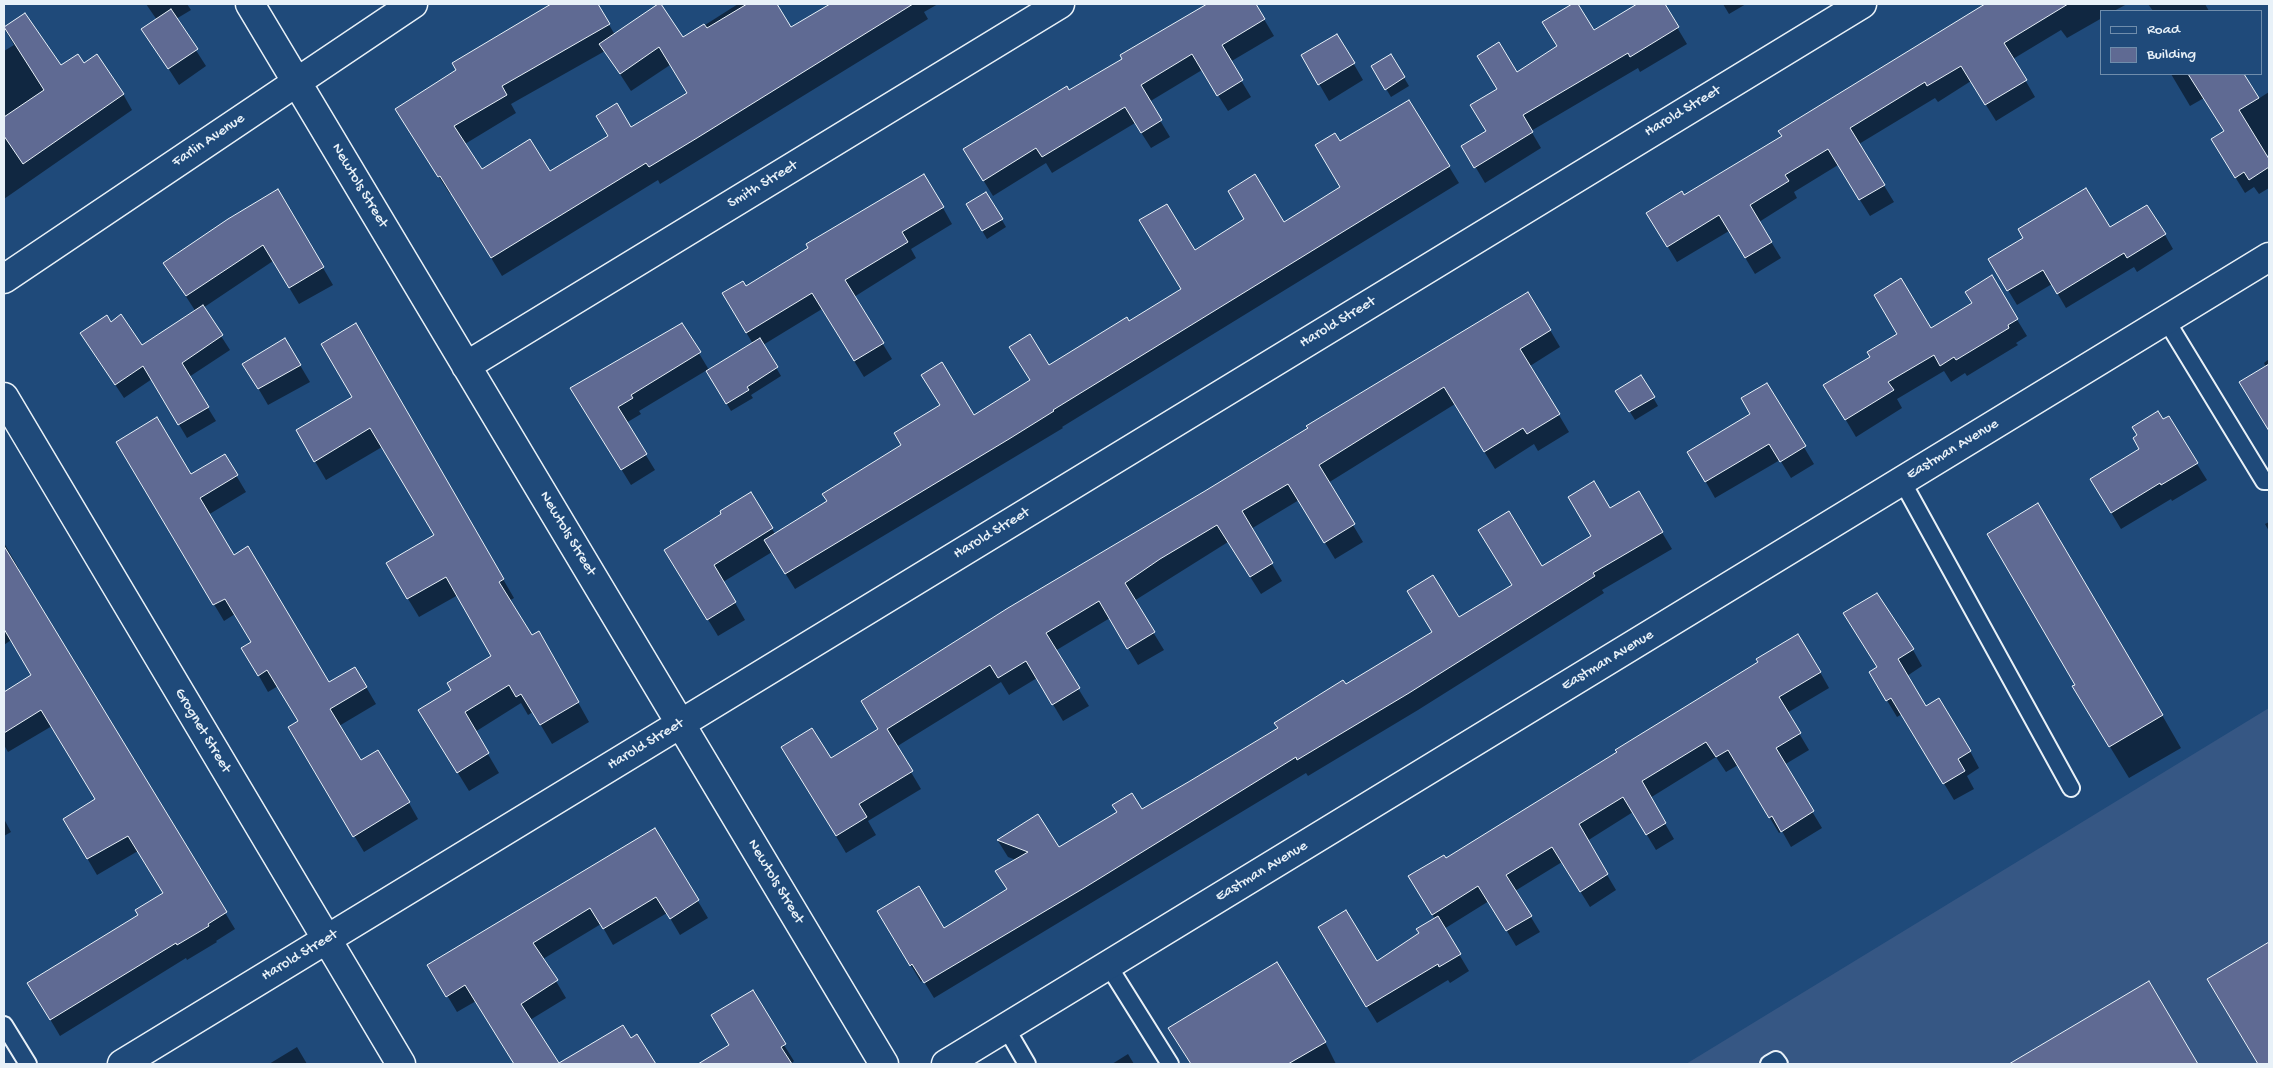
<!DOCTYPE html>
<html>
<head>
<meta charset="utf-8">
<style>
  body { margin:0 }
  #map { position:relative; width:2273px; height:1068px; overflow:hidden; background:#1f4a7a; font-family:"Gochi Hand",sans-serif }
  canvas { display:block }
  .frame { position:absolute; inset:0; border:5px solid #e8f1f8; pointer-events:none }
  .legend { position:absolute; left:2100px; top:10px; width:162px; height:65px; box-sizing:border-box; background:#1f4a7a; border:1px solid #6f8dac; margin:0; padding:6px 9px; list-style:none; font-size:15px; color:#e8f1f8 }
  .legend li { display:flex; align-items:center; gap:10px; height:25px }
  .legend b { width:25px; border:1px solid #6f8dac }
</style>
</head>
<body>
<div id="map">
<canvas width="2273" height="1068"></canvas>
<div class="frame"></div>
<ul class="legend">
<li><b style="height:6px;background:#1f4a7a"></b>Road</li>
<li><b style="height:14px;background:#5f6a93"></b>Building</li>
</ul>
</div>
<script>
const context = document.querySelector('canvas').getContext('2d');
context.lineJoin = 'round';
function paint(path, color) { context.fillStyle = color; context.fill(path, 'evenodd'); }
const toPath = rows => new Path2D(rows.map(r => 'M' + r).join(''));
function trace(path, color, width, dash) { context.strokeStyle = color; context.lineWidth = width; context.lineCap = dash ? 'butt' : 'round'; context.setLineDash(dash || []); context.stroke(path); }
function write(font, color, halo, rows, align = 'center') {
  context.font = font + ' "Gochi Hand",sans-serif'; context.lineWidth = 4; context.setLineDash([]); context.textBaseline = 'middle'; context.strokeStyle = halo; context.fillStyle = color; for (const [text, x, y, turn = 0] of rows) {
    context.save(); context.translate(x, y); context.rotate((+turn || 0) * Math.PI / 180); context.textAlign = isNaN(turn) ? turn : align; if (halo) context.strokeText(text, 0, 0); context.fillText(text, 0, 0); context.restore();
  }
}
paint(toPath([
  [2269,708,2269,1064,1686,1064]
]), '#365784');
paint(toPath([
  [146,4,187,4,191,10,176,19,206,66,179,85,143,29,157,20],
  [554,4,597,4,615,35,660,4,683,39,738,4,775,4,790,29,839,4,938,4,924,12,928,19,660,184,658,180,502,276,452,193,450,194,407,128,458,70,454,64],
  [605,51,631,91,670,65,688,94,631,129,549,173,481,171,465,144,516,113,511,104],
  [1207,4,1255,4,1274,36,1230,62,1251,97,1228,111,1202,70,1149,102,1170,137,1151,148,1135,123,1052,173,1046,163,993,196,974,165,1069,92,1124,59,1122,56],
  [1574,4,1577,4,1594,32,1639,4,1663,4,1687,44,1640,72,1638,68,1531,131,1541,148,1485,183,1463,146,1487,132,1498,89,1516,73,1558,47,1544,23],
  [1723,4,1746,4,1729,14],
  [1989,4,2127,4,2114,11,2102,11,2102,18,2067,38,2061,30,2013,59,2035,97,1996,121,1971,81,1938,102,1935,98,1859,144,1894,202,1870,216,1838,165,1794,192,1797,198,1759,222,1781,258,1755,274,1729,231,1677,262,1657,229,1684,197,1783,137,1908,52],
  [2148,4,2205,4,2209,11,2153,11],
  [25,14,60,67,84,65,123,94,132,110,4,199,4,51,14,45,4,28],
  [1337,35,1363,80,1329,101,1303,56],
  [1391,56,1409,86,1391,97,1373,67],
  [2171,74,2242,74,2258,99,2269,92,2269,154,2266,156,2269,161,2269,188,2259,194,2254,187,2245,193,2221,154,2225,132,2204,98,2190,106],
  [1409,101,1459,183,1062,427,1063,428,795,589,772,552,723,582,745,620,718,636,676,567,723,515,751,494,775,534,973,416,1031,381,1048,366,1129,322,1182,290,1195,252,1283,223,1341,188],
  [278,191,333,285,299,304,273,261,203,308,230,350,189,377,216,421,187,438,152,379,124,398,81,333,110,323,141,347,196,312,165,264],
  [986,193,1006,227,987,239,967,205],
  [943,208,952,224,911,249,916,258,854,297,892,359,864,377,822,309,763,345,781,376,751,395,753,398,731,411,707,370,639,411,641,414,626,423,655,470,631,485,581,404,682,325,709,370,753,344,733,310,746,288],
  [2110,228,2165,235,2173,249,2137,272,2134,267,2066,308,2052,284,2017,305,1990,260],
  [1991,277,2027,336,2016,343,2018,345,1967,376,1965,373,1951,382,1944,371,1897,399,1902,408,1856,437,1825,385,1931,330,1973,304],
  [355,324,514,598,509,601,531,637,539,632,589,722,552,744,533,712,528,715,521,703,475,732,499,773,469,791,431,729,493,656,458,595,419,617,387,564,436,536,382,447,326,480,297,431,353,397],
  [1550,330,1560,347,1530,366,1569,432,1538,451,1534,444,1495,469,1455,404,1328,483,1363,542,1335,559,1299,500,1251,529,1282,581,1261,594,1228,542,1134,601,1164,650,1138,665,1110,618,1055,651,1089,706,1063,721,1037,678,1009,695,1001,682,896,747,921,789,868,821,876,835,846,853,793,765,830,760,880,730,1009,609],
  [285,340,310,382,268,405,244,364],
  [2269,359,2269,430,2256,407,2266,367,2264,363],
  [1641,377,1658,406,1635,420,1617,391],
  [1766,384,1814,464,1791,478,1780,460,1715,498,1689,452,1751,415],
  [117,442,191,476,224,455,246,492,208,515,233,557,329,684,355,668,376,704,339,726,361,762,409,803,418,819,364,852,299,744,299,722,278,686,268,692,243,648,252,643,235,614,224,621],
  [2197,464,2207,480,2172,501,2171,499,2121,529,2091,479],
  [1638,493,1672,549,1602,590,1604,593,1418,710,1308,776,1306,773,934,998,923,980,921,982,888,928,944,930,1008,890,1016,860,1008,857,998,841,1038,816,1059,849,1142,810,1593,537,1609,509],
  [2269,522,2269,531,2265,524],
  [4,543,19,569,17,570,235,929,216,941,217,942,187,960,186,958,60,1036,38,999,164,894,138,851,97,875,64,819,96,800,52,726,8,752,4,745,4,693,33,676,11,640,4,645],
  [1913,650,1922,666,1907,676,1926,708,1970,751,1979,768,1967,776,1974,789,1954,800,1902,714,1897,717,1870,672],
  [1820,672,1829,688,1787,713,1809,750,1784,765,1822,828,1791,847,1782,831,1779,833,1738,765,1726,772,1716,757,1650,798,1674,839,1656,850,1633,812,1587,841,1616,890,1590,907,1562,862,1515,891,1540,932,1516,946,1489,901,1444,929,1469,971,1450,983,1448,980,1377,1023,1329,945,1377,963,1420,933,1435,919,1419,892,1445,859],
  [2076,685,2162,715,2181,748,2129,778,2093,719],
  [4,819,11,832,4,836],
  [655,829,708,918,680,935,667,913,613,945,601,924,543,959,566,998,530,1020,557,1064,515,1064,476,1001,457,1012,429,965],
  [2269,943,2269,1064,2259,1064,2209,979],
  [2149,983,2197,1064,2027,1064,2023,1057],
  [1325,1042,1336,1064,1191,1064,1182,1050],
  [784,1045,794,1061,791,1064,701,1064,731,1046],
  [297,1047,307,1064,269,1064],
  [1128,1054,1134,1064,1112,1064]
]), '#0007');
const building = toPath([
  [551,4,598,4,610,24,502,86,507,95,454,126,482,169,530,139,550,171,608,136,596,116,617,103,631,127,687,93,659,47,620,74,599,44,658,4,661,4,683,37,704,24,707,28,747,4,777,4,791,27,830,4,913,4,697,138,649,167,646,163,491,258,440,176,438,177,395,109,456,70,452,63,551,4],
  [1207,4,1256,4,1265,19,1222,45,1243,80,1217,96,1192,54,1141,85,1162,120,1141,133,1125,107,1042,157,1036,148,983,181,963,149,1067,86,1069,90,1122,59,1120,55,1207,4],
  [1572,4,1578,4,1594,30,1637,4,1665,4,1679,27,1630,57,1628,53,1523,115,1533,132,1474,168,1461,146,1486,131,1470,105,1497,89,1477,56,1499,42,1517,72,1557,46,1542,22,1572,4],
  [1985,4,2068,4,2004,43,2027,80,1985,105,1961,66,1927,86,1925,82,1850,128,1885,185,1859,200,1828,149,1785,175,1789,181,1750,205,1772,242,1745,258,1719,215,1667,247,1646,213,1682,191,1684,195,1782,136,1778,131,1985,4],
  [171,9,198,49,168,69,141,29,171,9],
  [25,13,61,65,78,54,84,63,97,54,124,94,23,164,4,136,4,117,44,90,4,27,25,13],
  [1337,34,1355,63,1318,85,1301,55,1337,34],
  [1391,54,1405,77,1385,90,1371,66,1391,54],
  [2188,74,2244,74,2259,98,2239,110,2269,159,2269,167,2249,180,2244,172,2235,178,2211,139,2224,131,2188,74],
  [1409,100,1450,166,1053,410,1054,411,1009,439,785,574,764,540,827,501,822,494,901,445,894,433,940,405,921,375,942,362,974,415,1030,380,1009,347,1030,334,1049,365,1127,317,1129,321,1181,289,1139,220,1167,204,1195,250,1244,219,1228,191,1255,174,1284,222,1340,187,1315,145,1335,133,1340,141,1409,100],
  [924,174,944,207,902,232,908,242,845,280,884,343,854,361,812,293,746,333,722,293,743,281,746,286,808,248,806,244,924,174],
  [2086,188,2110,227,2147,205,2166,234,2127,258,2124,253,2057,294,2043,270,2007,291,1988,259,2023,238,2018,229,2086,188],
  [278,189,324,267,289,288,263,245,186,296,163,263,228,219,278,189],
  [986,192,1003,219,982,231,966,204,986,192],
  [1992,275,2018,319,2008,325,2009,328,1956,360,1954,357,1940,366,1934,355,1888,382,1894,390,1845,420,1823,385,1870,357,1867,352,1897,334,1874,295,1901,278,1931,328,1972,303,1965,292,1992,275],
  [1528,292,1551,330,1520,349,1560,414,1527,434,1523,428,1484,452,1444,387,1319,465,1355,524,1324,543,1288,484,1242,511,1273,563,1250,577,1217,525,1160,559,1125,583,1155,632,1127,649,1099,601,1046,633,1080,688,1052,705,1026,661,998,678,990,665,887,729,913,771,859,804,867,817,836,836,781,747,812,728,831,758,878,729,861,701,1008,608,1205,491,1308,428,1306,426,1528,292],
  [203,305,223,335,182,363,209,407,178,425,143,366,115,385,80,333,107,315,111,322,121,314,142,345,203,305],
  [356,323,504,579,499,582,532,635,539,631,579,702,540,725,521,694,516,697,509,685,465,712,489,753,457,773,418,710,451,690,447,683,491,656,446,577,407,599,386,563,434,535,370,428,314,462,296,430,352,397,321,344,356,323],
  [682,323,701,352,631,395,633,398,618,407,647,454,621,470,570,388,682,323],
  [285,338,301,365,258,389,242,364,285,338],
  [760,338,778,367,747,387,749,390,726,404,706,371,760,338],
  [2269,364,2269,431,2239,382,2269,364],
  [1641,375,1655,397,1629,412,1615,391,1641,375],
  [1767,383,1806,446,1780,462,1769,444,1705,482,1687,452,1750,414,1741,398,1767,383],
  [2158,411,2163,419,2169,416,2198,463,2161,485,2160,483,2111,513,2090,479,2139,449,2133,438,2137,435,2132,427,2158,411],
  [157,417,191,474,225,454,238,475,200,498,234,555,248,546,329,682,355,667,367,687,330,709,361,760,378,750,410,802,353,837,288,727,298,721,267,670,258,676,241,648,251,642,225,599,213,605,116,442,157,417],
  [1594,481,1610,508,1639,491,1663,532,1593,573,1595,576,1409,693,1297,760,1296,757,1084,888,924,983,912,964,910,966,877,911,919,886,944,928,1007,889,995,871,1028,852,997,840,1038,814,1059,847,1117,812,1112,805,1132,793,1142,809,1190,781,1278,728,1274,723,1343,680,1346,684,1432,632,1407,591,1433,575,1459,617,1512,585,1478,530,1509,511,1542,566,1591,536,1568,497,1594,481],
  [751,492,773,528,714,565,736,602,707,620,664,550,721,514,720,511,751,492],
  [2038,503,2163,715,2109,747,2072,686,2075,685,1987,534,2038,503],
  [4,546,227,912,208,924,209,926,177,945,176,943,50,1020,27,983,138,915,135,910,163,893,128,836,87,859,63,819,95,799,41,710,4,733,4,692,31,675,4,629,4,546],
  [1877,593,1914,649,1898,659,1926,706,1939,698,1971,751,1958,759,1965,771,1943,784,1891,698,1886,701,1869,672,1877,667,1843,613,1877,593],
  [1798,634,1821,672,1779,697,1801,733,1776,748,1814,811,1781,832,1772,816,1769,818,1728,750,1716,757,1706,742,1642,781,1666,823,1646,835,1623,797,1579,824,1608,874,1580,892,1552,847,1506,875,1532,916,1506,931,1478,886,1432,915,1408,876,1444,855,1446,858,1617,752,1615,750,1758,662,1756,659,1798,634],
  [655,828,699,900,670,919,656,897,603,929,590,908,533,943,558,980,521,1004,559,1063,623,1025,631,1038,637,1034,656,1064,514,1064,465,985,446,997,427,965,655,828],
  [1346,910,1377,961,1419,933,1416,929,1438,916,1461,954,1439,967,1438,964,1366,1007,1318,927,1346,910],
  [2269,942,2269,1064,2258,1064,2207,979,2269,942],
  [1277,962,1326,1042,1288,1064,1191,1064,1168,1028,1277,962],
  [2149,981,2198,1064,2009,1064,2149,981],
  [753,990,786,1044,781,1047,792,1064,698,1064,729,1045,711,1015,753,990]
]);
paint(building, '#5f6a93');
trace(building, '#e8f1f8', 1);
const lane = toPath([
  [2166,320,2264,481,2269,481],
  [1902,481,2071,788],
  [1108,965,1170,1064],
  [4,1025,28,1064],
  [1006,1028,1027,1064],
  [1769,1064,1776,1060,1779,1064]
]);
const street = toPath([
  [250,4,884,1064],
  [4,279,413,4],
  [466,366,1060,4],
  [4,397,401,1064],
  [122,1064,1862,4],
  [946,1064,2269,257]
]);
trace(lane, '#e8f1f8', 20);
trace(street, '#e8f1f8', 31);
trace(lane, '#1f4a7a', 16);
trace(street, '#1f4a7a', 28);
write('15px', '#e8f1f8', '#1f4a7a', [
  ["Harold Street",1683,112,-31],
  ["Farlin Avenue",209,141,-34],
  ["Smith Street",763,185,-31],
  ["Newtols Street",359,186,59],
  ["Harold Street",1338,323,-31],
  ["Eastman Avenue",1953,450,-31],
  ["Newtols Street",567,534,59],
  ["Harold Street",992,534,-31],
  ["Eastman Avenue",1608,661,-31],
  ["Grognet Street",202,731,59],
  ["Harold Street",646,745,-31],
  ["Eastman Avenue",1262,872,-31],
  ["Newtols Street",775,882,59],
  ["Harold Street",300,956,-31]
]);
</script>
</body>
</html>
